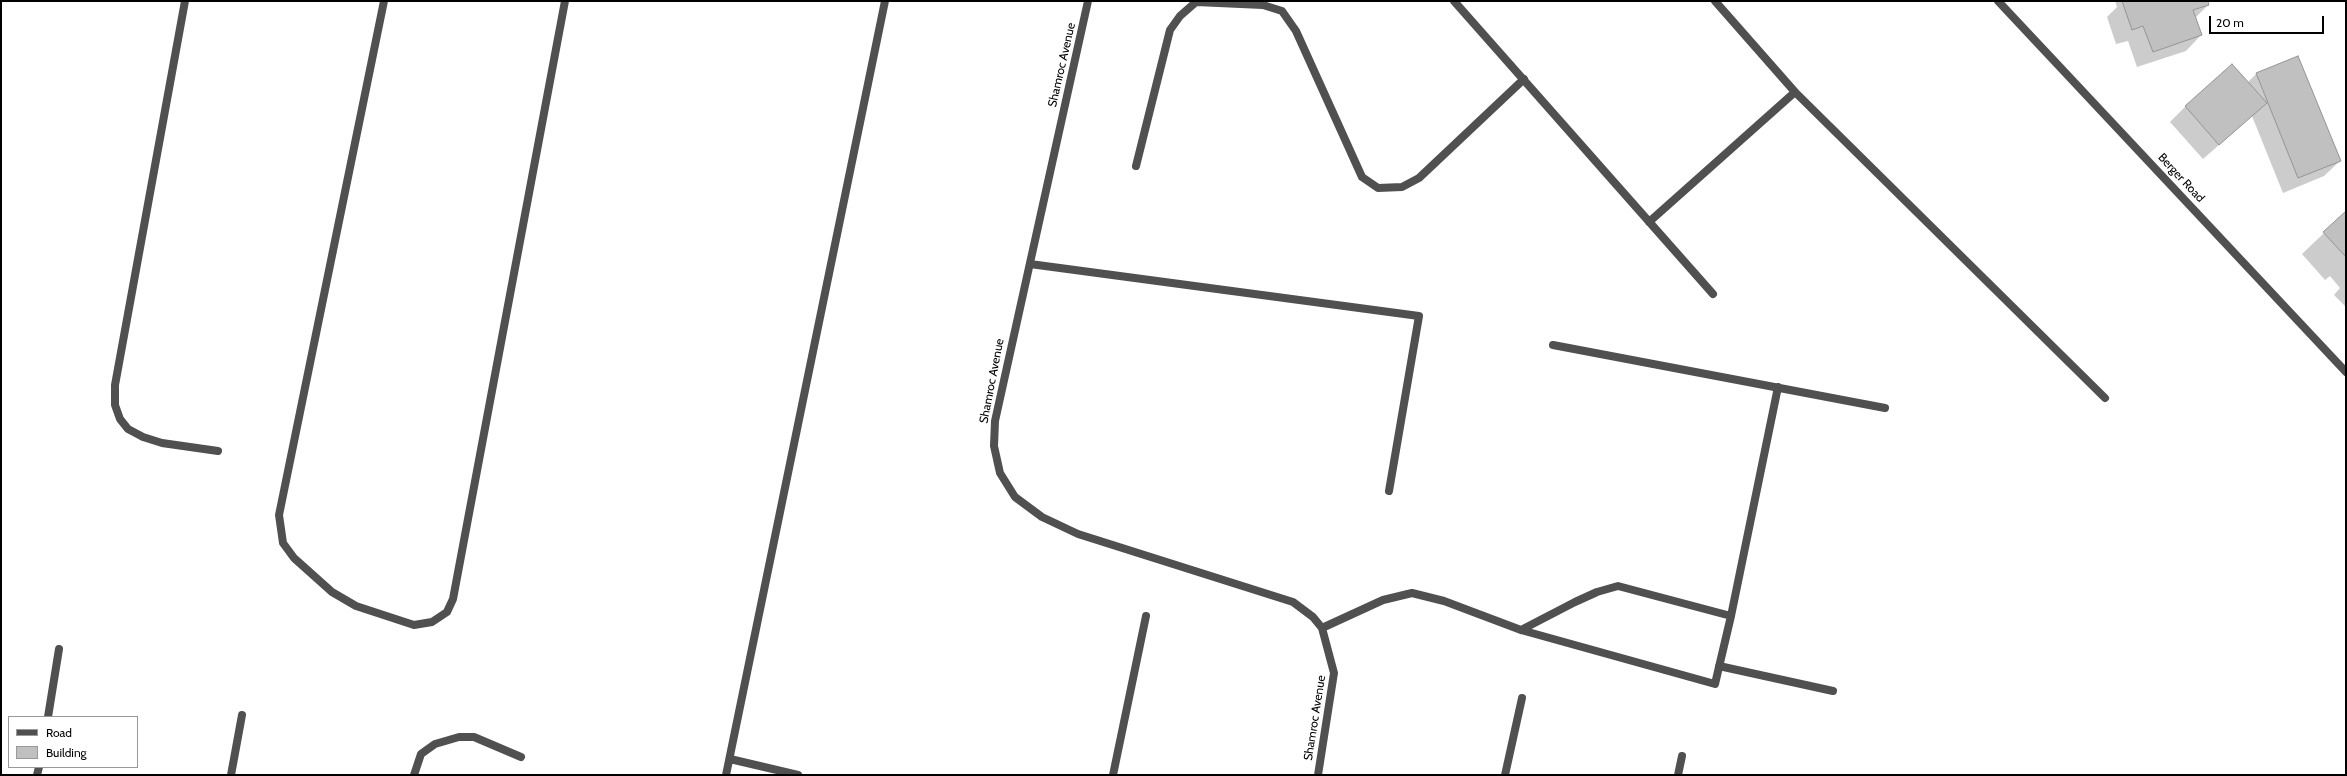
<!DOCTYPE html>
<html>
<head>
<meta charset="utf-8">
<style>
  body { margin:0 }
  #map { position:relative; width:2347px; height:776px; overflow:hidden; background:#fff; font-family:Cabin,sans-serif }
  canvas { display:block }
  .frame { position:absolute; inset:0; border:2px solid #000; pointer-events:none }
  .legend { position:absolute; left:8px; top:716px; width:130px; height:52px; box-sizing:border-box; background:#fff; border:1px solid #999; margin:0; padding:5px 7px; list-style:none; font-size:12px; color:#000 }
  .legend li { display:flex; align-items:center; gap:8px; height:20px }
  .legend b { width:20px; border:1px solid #999 }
  .scale { position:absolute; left:2209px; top:16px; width:115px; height:18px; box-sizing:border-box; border:2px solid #000; border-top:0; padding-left:5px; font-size:12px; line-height:14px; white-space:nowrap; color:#000; -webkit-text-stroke:3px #fff; paint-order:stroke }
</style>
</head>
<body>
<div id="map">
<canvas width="2347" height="776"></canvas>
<div class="frame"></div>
<ul class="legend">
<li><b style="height:5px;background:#505050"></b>Road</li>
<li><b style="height:11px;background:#c0c0c0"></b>Building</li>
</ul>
<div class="scale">20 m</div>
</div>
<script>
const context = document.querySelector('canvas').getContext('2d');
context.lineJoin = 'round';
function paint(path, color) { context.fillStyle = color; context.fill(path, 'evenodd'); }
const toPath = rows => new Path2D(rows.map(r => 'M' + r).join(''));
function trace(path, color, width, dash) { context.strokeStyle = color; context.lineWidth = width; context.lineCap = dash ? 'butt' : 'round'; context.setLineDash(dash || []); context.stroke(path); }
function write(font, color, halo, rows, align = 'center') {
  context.font = font + ' Cabin,sans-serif'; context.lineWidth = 3; context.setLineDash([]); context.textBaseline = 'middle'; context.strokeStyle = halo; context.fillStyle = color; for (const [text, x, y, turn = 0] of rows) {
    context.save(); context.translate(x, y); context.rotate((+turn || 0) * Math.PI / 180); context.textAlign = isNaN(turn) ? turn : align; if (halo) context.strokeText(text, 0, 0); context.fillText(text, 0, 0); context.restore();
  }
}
paint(toPath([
  [2115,1,2207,1,2208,5,2195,18,2201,35,2186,51,2137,67,2128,41,2116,44,2107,17,2117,7],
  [2256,74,2340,161,2324,176,2283,193,2252,116,2203,159,2170,122,2186,106,2247,83],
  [2346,212,2346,307,2334,295,2340,288,2330,276,2325,280,2302,254]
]), '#0003');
const building = toPath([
  [2122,1,2208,1,2209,5,2193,10,2202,35,2153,52,2143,26,2132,30,2122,1],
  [2298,56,2341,161,2298,178,2256,73,2298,56],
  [2232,64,2267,103,2219,145,2185,106,2232,64],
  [2346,211,2346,257,2323,232,2346,211]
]);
paint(building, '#c0c0c0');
trace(building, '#949494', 1);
trace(toPath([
  [1454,1,1713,294],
  [1795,92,2105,398],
  [1136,166,1170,30,1180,16,1196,2,1263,5,1282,11,1296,31,1362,177,1378,188,1402,187,1419,178,1524,79],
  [1649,222,1795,92,1715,1],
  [1505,775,1522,698],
  [1678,775,1682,756]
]), '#505050', 8);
trace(toPath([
  [185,1,115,385,115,405,120,419,128,429,143,437,162,443,218,451],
  [384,1,279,515,283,543,294,558,332,592,356,606,414,625,432,622,447,612,453,599,565,1],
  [1088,1,995,421,994,446,1000,473,1015,497,1042,517,1078,534,1293,602,1313,617,1322,628,1334,673,1318,775],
  [1998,1,2346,372],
  [1030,264,1419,316,1389,491],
  [1553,345,1885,408],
  [1322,628,1383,600,1412,593,1444,601,1521,630,1715,684,1731,616,1778,387],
  [1521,630,1575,602,1597,592,1618,586,1731,616],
  [1719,666,1833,691],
  [48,717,59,649],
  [730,759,798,775],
  [37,775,39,767],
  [231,775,242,715],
  [414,775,421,754,435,744,459,737,474,737,521,757],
  [726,775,885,1],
  [1113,775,1146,616]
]), '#505050', 8);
write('12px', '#000', '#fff', [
  ["Shamroc Avenue",1062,65,-77],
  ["Berger Road",2181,178,47],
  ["Shamroc Avenue",992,381,-79],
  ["Shamroc Avenue",1315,718,-81]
]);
</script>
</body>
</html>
